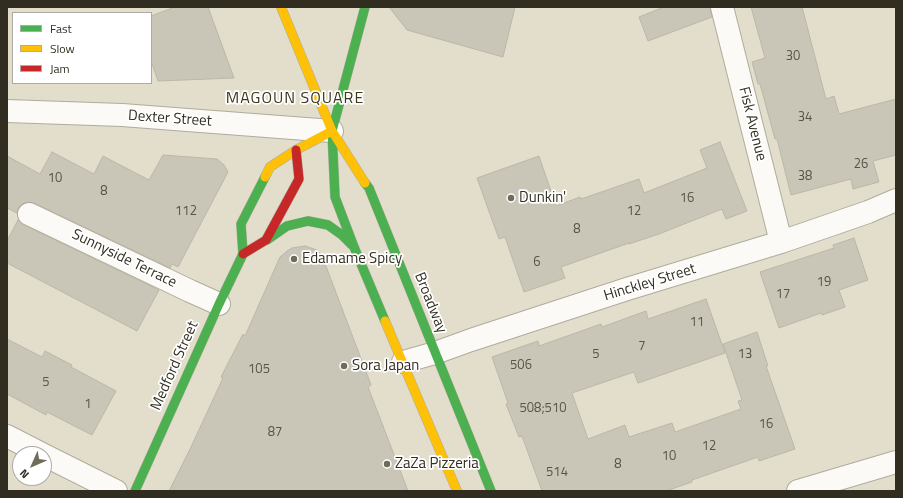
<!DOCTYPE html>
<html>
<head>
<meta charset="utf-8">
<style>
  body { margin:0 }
  #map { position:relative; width:903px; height:498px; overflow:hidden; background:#e2decb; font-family:"Titillium Web",sans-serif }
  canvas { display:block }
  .frame { position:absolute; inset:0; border:8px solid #312e21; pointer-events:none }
  .legend { position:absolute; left:12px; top:12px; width:140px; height:72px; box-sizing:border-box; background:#fff; border:1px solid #adaba6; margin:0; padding:5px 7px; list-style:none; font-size:12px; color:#312e21 }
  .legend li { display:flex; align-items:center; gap:8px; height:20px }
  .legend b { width:20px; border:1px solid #adaba6 }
  .north { position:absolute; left:12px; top:446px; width:40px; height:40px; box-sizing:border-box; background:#fff; border:1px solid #adaba6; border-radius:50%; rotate:225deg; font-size:11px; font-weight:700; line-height:16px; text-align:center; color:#312e21 }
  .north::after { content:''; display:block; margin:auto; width:14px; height:18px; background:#6f6c5c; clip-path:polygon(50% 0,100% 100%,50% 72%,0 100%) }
</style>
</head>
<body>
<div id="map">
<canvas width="903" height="498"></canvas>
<div class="frame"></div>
<ul class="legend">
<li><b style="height:5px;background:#4caf50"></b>Fast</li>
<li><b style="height:5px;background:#ffc107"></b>Slow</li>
<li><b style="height:5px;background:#c62828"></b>Jam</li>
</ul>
<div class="north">N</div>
</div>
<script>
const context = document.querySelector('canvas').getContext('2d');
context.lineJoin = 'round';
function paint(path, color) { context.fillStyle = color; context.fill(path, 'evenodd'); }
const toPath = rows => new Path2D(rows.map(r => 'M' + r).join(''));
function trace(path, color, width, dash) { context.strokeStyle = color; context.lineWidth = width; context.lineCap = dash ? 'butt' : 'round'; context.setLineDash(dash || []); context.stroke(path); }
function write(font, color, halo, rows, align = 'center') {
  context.font = font + ' "Titillium Web",sans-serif'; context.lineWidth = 3.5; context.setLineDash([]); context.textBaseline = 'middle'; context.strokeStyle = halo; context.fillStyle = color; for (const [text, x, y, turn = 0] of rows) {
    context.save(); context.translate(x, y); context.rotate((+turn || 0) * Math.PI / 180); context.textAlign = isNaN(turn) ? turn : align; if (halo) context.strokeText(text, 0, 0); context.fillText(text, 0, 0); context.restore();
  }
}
const building = toPath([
  [175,7,208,7,234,78,158,81,151,61,151,16,175,7],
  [389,7,515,7,503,57,407,30,389,7],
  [664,7,710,7,712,17,648,41,639,17,664,7],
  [751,7,802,7,826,99,834,96,839,114,896,99,896,155,873,161,879,182,853,189,851,179,791,195,777,139,775,139,760,84,758,84,752,62,765,58,751,7],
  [720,142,747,211,726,219,722,209,659,234,629,244,629,243,561,267,565,278,524,292,505,237,499,239,477,178,539,156,556,206,580,197,581,199,639,179,644,193,707,168,700,150,720,142],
  [52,152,94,174,103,156,149,180,163,155,217,159,224,165,228,172,178,267,172,264,170,268,34,203,28,202,22,204,18,208,17,213,7,208,7,156,40,174,52,152],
  [18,220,24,225,159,290,137,331,7,263,7,241,18,220],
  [854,238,868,280,839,290,845,307,822,315,821,313,779,328,760,272,834,248,833,245,854,238],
  [305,246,317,250,321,254,324,261,371,385,368,387,408,491,169,491,191,447,223,378,221,377,243,334,245,336,280,257,287,251,292,248,305,246],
  [706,299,725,353,638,383,634,372,572,393,588,439,625,425,629,437,672,423,675,432,741,409,738,401,742,400,723,344,757,332,768,366,766,366,795,449,759,461,758,457,692,480,692,482,666,491,542,491,522,436,519,437,506,404,508,403,492,357,538,341,539,346,601,324,602,327,646,311,648,319,706,299],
  [7,339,42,357,45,351,72,365,71,367,116,391,92,435,47,412,46,415,7,394,7,339]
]);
paint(building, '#c9c6b8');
trace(building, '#bab7a8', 1);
const street = toPath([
  [722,7,781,242],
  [7,111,122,115,332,131],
  [29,214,190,291,219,304],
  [403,362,435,353,471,340,627,289,781,242,868,212,896,200],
  [7,436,42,454],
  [44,455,116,491],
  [798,491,896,462]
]);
const fast = toPath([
  [365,7,332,131,335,197,354,247,385,321],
  [365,183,369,188,491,491],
  [267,240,287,226,308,221,328,225,342,235,352,245],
  [135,491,219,304,243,254,241,224,265,177]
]);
const slow = toPath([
  [281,7,332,131,365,183],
  [265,177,270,167,296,150,332,131],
  [385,321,457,491]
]);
const jam = toPath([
  [243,254,266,240,299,179,296,150]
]);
trace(street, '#afac9d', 24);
trace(fast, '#afac9d', 10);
trace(slow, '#afac9d', 10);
trace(jam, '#afac9d', 10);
trace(street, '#fbfaf7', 22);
trace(fast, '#4caf50', 9);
trace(slow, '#ffc107', 9);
trace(jam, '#c62828', 9);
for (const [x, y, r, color] of [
  [511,198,4,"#6f6c5c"],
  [294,259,4,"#6f6c5c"],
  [344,366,4,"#6f6c5c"],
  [387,464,4,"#6f6c5c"]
]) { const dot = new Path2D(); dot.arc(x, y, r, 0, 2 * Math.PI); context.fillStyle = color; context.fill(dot); trace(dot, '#fff', 1.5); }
write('13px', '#575447', null, [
  ["30",793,57],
  ["34",805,118],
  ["26",861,165],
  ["38",805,177],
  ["10",55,179],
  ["8",104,192],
  ["16",687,199],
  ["112",186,212],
  ["12",634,212],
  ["8",577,230],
  ["6",537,263],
  ["19",824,283],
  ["17",783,295],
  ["11",697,323],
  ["7",642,347],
  ["5",596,355],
  ["13",745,355],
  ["506",521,366],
  ["105",259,370],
  ["5",46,383],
  ["1",88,405],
  ["508;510",543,409],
  ["16",766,425],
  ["87",275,433],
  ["12",709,447],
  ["10",669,457],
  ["8",618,465],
  ["514",557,473]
]);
write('15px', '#312e21', '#fff', [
  ["Dexter Street",170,119,4],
  ["Fisk Avenue",752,124,76],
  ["Sunnyside Terrace",124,259,26],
  ["Hinckley Street",650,283,-17],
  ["Broadway",430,303,68],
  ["Medford Street",175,366,-66]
]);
write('15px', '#312e21', '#fff', [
  ["Dunkin'",519,198],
  ["Edamame Spicy",302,259],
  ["Sora Japan",352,366],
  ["ZaZa Pizzeria",395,464]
], 'left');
context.letterSpacing = '1px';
write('16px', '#3d381b', '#fff', [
  ["MAGOUN SQUARE",295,99]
]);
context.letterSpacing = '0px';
</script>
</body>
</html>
